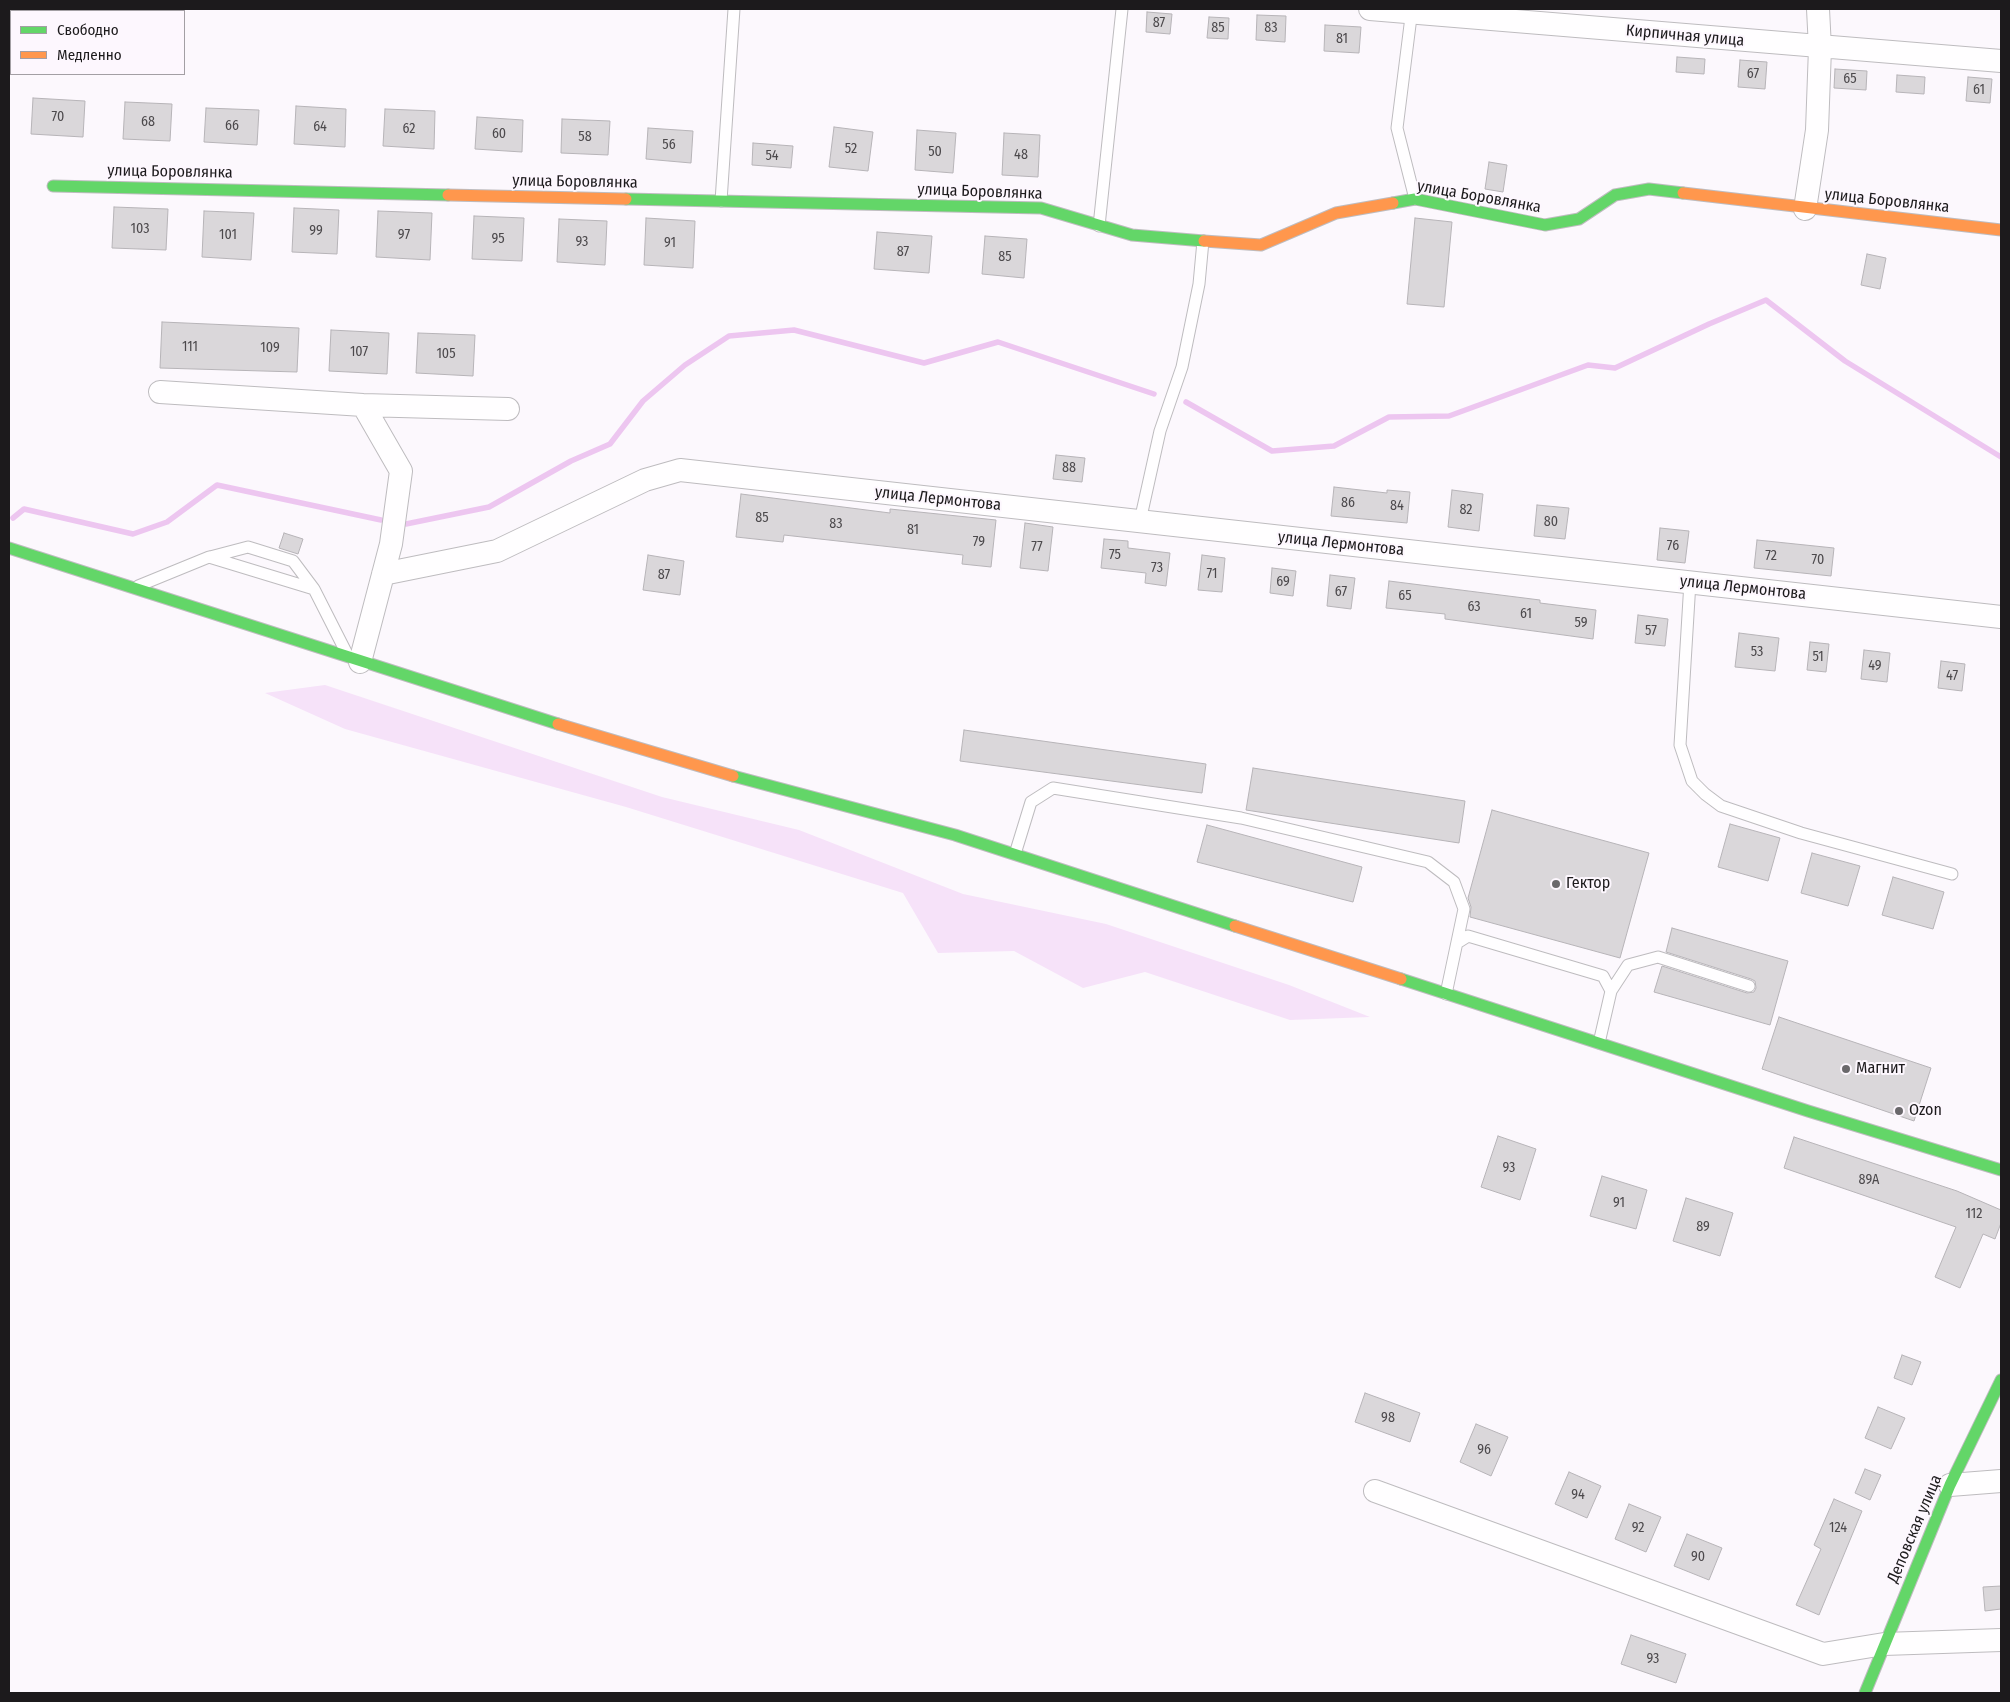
<!DOCTYPE html>
<html>
<head>
<meta charset="utf-8">
<style>
  body { margin:0 }
  #map { position:relative; width:2010px; height:1702px; overflow:hidden; background:#fcf8fd; font-family:"Fira Sans Condensed",sans-serif }
  canvas { display:block }
  .frame { position:absolute; inset:0; border:10px solid #1c1a1c; pointer-events:none }
  .legend { position:absolute; left:10px; top:10px; width:175px; height:65px; box-sizing:border-box; background:#fdf7fe; border:1px solid #a39fa4; margin:0; padding:6px 9px; list-style:none; font-size:15px; color:#1c1a1c }
  .legend li { display:flex; align-items:center; gap:10px; height:25px }
  .legend b { width:25px; border:1px solid #a39fa4 }
</style>
</head>
<body>
<div id="map">
<canvas width="2010" height="1702"></canvas>
<div class="frame"></div>
<ul class="legend">
<li><b style="height:6px;background:#63d668"></b>Свободно</li>
<li><b style="height:6px;background:#ff974d"></b>Медленно</li>
</ul>
</div>
<script>
const context = document.querySelector('canvas').getContext('2d');
context.lineJoin = 'round';
function paint(path, color) { context.fillStyle = color; context.fill(path, 'evenodd'); }
const toPath = rows => new Path2D(rows.map(r => 'M' + r).join(''));
function trace(path, color, width, dash) { context.strokeStyle = color; context.lineWidth = width; context.lineCap = dash ? 'butt' : 'round'; context.setLineDash(dash || []); context.stroke(path); }
function write(font, color, halo, rows, align = 'center') {
  context.font = font + ' "Fira Sans Condensed",sans-serif'; context.lineWidth = 4; context.setLineDash([]); context.textBaseline = 'middle'; context.strokeStyle = halo; context.fillStyle = color; for (const [text, x, y, turn = 0] of rows) {
    context.save(); context.translate(x, y); context.rotate((+turn || 0) * Math.PI / 180); context.textAlign = isNaN(turn) ? turn : align; if (halo) context.strokeText(text, 0, 0); context.fillText(text, 0, 0); context.restore();
  }
}
paint(toPath([
  [325,685,662,797,799,830,963,894,1106,924,1289,985,1370,1017,1290,1020,1145,972,1083,988,1014,951,938,953,903,893,626,807,345,729,265,693]
]), '#f6e2f9');
trace(toPath([
  [1186,402,1272,451,1334,446,1389,417,1449,416,1588,365,1615,368,1709,324,1766,300,1845,361,2001,457],
  [13,518,24,509,133,534,167,522,217,485,381,520],
  [406,524,489,507,571,461,610,444,643,401,685,365,729,336,794,330,924,363,998,342,1154,394]
]), '#edc6f0', 5.5);
const building = toPath([
  [1147,12,1172,14,1170,34,1146,32,1147,12],
  [1257,15,1286,16,1285,42,1256,40,1257,15],
  [1209,17,1229,18,1228,39,1207,38,1209,17],
  [1325,25,1361,27,1359,53,1324,51,1325,25],
  [1677,57,1705,59,1704,74,1676,72,1677,57],
  [1740,60,1767,62,1765,89,1738,87,1740,60],
  [1835,69,1867,71,1866,90,1834,88,1835,69],
  [1897,75,1925,77,1924,94,1896,92,1897,75],
  [1968,77,1992,79,1990,103,1966,101,1968,77],
  [33,98,85,101,83,137,31,134,33,98],
  [125,102,172,104,170,141,123,139,125,102],
  [296,106,346,109,345,147,294,144,296,106],
  [206,108,259,110,257,145,204,142,206,108],
  [385,109,435,111,434,149,383,146,385,109],
  [477,117,523,120,522,152,475,149,477,117],
  [562,119,610,121,608,155,561,153,562,119],
  [834,127,873,132,868,171,829,167,834,127],
  [648,128,693,131,691,163,646,159,648,128],
  [917,130,956,133,953,173,915,170,917,130],
  [1004,133,1040,135,1038,177,1002,175,1004,133],
  [753,143,793,146,791,168,752,165,753,143],
  [1489,162,1507,165,1503,192,1485,189,1489,162],
  [114,207,168,209,166,250,112,248,114,207],
  [294,208,339,210,337,254,292,252,294,208],
  [204,211,254,213,251,260,202,257,204,211],
  [378,211,432,213,430,260,376,257,378,211],
  [474,216,524,218,522,261,472,259,474,216],
  [646,218,695,221,693,268,644,265,646,218],
  [1415,218,1452,222,1444,307,1407,304,1415,218],
  [559,219,607,221,605,265,557,262,559,219],
  [877,232,932,236,929,273,874,269,877,232],
  [985,236,1027,239,1024,278,982,274,985,236],
  [1867,254,1886,258,1880,289,1861,285,1867,254],
  [162,322,299,328,297,372,160,368,162,322],
  [331,330,389,333,387,374,329,371,331,330],
  [418,333,475,335,473,376,416,373,418,333],
  [1056,455,1085,458,1082,482,1053,479,1056,455],
  [1334,487,1387,493,1387,490,1410,492,1407,523,1331,516,1334,487],
  [1452,490,1483,494,1479,531,1448,527,1452,490],
  [741,494,890,513,890,509,996,520,991,567,962,564,963,555,784,535,783,542,736,537,741,494],
  [1537,505,1569,508,1565,539,1534,536,1537,505],
  [1025,523,1053,527,1048,571,1020,568,1025,523],
  [1660,528,1689,531,1685,563,1657,560,1660,528],
  [284,533,303,539,298,554,279,548,284,533],
  [1104,539,1128,541,1128,548,1170,553,1166,586,1145,583,1146,573,1101,568,1104,539],
  [1757,540,1834,548,1831,576,1754,568,1757,540],
  [648,555,684,561,680,595,643,590,648,555],
  [1202,555,1225,558,1222,592,1198,590,1202,555],
  [1272,568,1296,571,1293,596,1270,593,1272,568],
  [1330,575,1355,578,1351,609,1327,606,1330,575],
  [1389,581,1540,600,1540,603,1596,610,1593,639,1445,619,1445,614,1386,608,1389,581],
  [1638,615,1668,619,1665,646,1635,643,1638,615],
  [1739,633,1779,638,1775,671,1735,667,1739,633],
  [1810,642,1829,644,1826,672,1807,670,1810,642],
  [1864,650,1890,653,1887,682,1861,679,1864,650],
  [1941,661,1965,664,1962,691,1938,688,1941,661],
  [964,730,1206,764,1202,793,960,761,964,730],
  [1253,768,1465,801,1459,843,1246,810,1253,768],
  [1492,810,1649,853,1620,958,1470,917,1471,907,1468,898,1492,810],
  [1730,824,1780,838,1768,881,1718,867,1730,824],
  [1207,825,1362,867,1353,902,1197,862,1207,825],
  [1812,853,1860,866,1848,906,1801,893,1812,853],
  [1893,877,1944,892,1933,929,1882,915,1893,877],
  [1672,928,1788,961,1770,1025,1654,992,1662,966,1747,993,1754,992,1756,988,1755,981,1751,979,1666,952,1672,928],
  [1779,1017,1931,1068,1914,1121,1762,1069,1779,1017],
  [1498,1136,1536,1149,1520,1200,1481,1187,1498,1136],
  [1794,1137,1957,1191,2001,1210,2001,1223,1995,1239,1983,1234,1960,1288,1935,1277,1956,1227,1784,1168,1794,1137],
  [1602,1176,1647,1190,1636,1229,1590,1216,1602,1176],
  [1686,1198,1733,1213,1720,1256,1673,1241,1686,1198],
  [1902,1355,1921,1362,1912,1385,1894,1378,1902,1355],
  [1365,1393,1420,1413,1410,1442,1355,1422,1365,1393],
  [1878,1407,1905,1418,1891,1449,1865,1438,1878,1407],
  [1476,1424,1508,1437,1491,1476,1460,1462,1476,1424],
  [1865,1469,1881,1475,1870,1500,1855,1493,1865,1469],
  [1569,1472,1601,1486,1587,1518,1555,1504,1569,1472],
  [1834,1499,1862,1511,1819,1615,1796,1605,1821,1549,1814,1545,1834,1499],
  [1629,1504,1661,1517,1646,1552,1615,1539,1629,1504],
  [1687,1534,1722,1548,1709,1580,1674,1566,1687,1534],
  [2001,1586,2001,1609,1985,1611,1983,1587,2001,1586],
  [1631,1635,1686,1654,1676,1683,1621,1664,1631,1635]
]);
paint(building, '#dad7da');
trace(building, '#b7b4b8', 1);
const lane = toPath([
  [1412,9,1397,128,1415,199],
  [721,201,734,9],
  [1099,226,1122,9],
  [1140,521,1160,431,1182,367,1199,284,1203,241],
  [210,557,248,547,293,561,314,589],
  [1690,582,1680,745,1692,781,1705,794,1721,806,1801,833,1952,874],
  [138,586,209,557,314,589,347,654],
  [1015,854,1031,802,1053,788,1241,818,1428,862,1454,882,1464,909,1446,994],
  [1457,943,1468,936,1603,976,1611,991],
  [1599,1043,1611,991,1628,965,1658,957,1749,986]
]);
const street = toPath([
  [1370,9,2001,61],
  [1805,209,1817,130,1820,48,1818,9],
  [160,392,363,405,508,409],
  [383,574,497,551,645,480,680,470,2001,617],
  [360,662,391,544,401,471,363,405],
  [1950,1485,2001,1481],
  [1375,1491,1823,1654,1884,1644,2001,1640]
]);
const fast = toPath([
  [53,186,448,195],
  [626,199,1041,208,1132,235,1204,241],
  [1393,203,1415,199,1545,225,1579,219,1615,195,1649,189,1683,193],
  [9,548,558,724],
  [733,776,955,835,1235,926],
  [1401,979,1808,1111,2001,1170],
  [1865,1693,1950,1485,2001,1380]
]);
const slow = toPath([
  [1683,193,2001,230],
  [448,195,626,199],
  [1204,241,1261,245,1336,213,1393,203],
  [558,724,733,776],
  [1235,926,1401,979]
]);
trace(lane, '#bebcbf', 13);
trace(street, '#bebcbf', 24);
trace(fast, '#bebcbf', 13);
trace(slow, '#bebcbf', 13);
trace(lane, '#fffeff', 11);
trace(street, '#fffeff', 22);
trace(fast, '#63d668', 11);
trace(slow, '#ff974d', 11);
for (const [x, y, r, color] of [
  [1556,884,5,"#6a686b"],
  [1846,1069,5,"#6a686b"],
  [1899,1111,5,"#6a686b"]
]) { const dot = new Path2D(); dot.arc(x, y, r, 0, 2 * Math.PI); context.fillStyle = color; context.fill(dot); trace(dot, '#fdf7fe', 2); }
write('14px', '#4c494c', null, [
  ["87",1159,23],
  ["85",1218,28],
  ["83",1271,28],
  ["81",1342,39],
  ["67",1753,74],
  ["65",1850,79],
  ["61",1979,90],
  ["70",58,117],
  ["68",148,122],
  ["66",232,126],
  ["64",320,127],
  ["62",409,129],
  ["60",499,134],
  ["58",585,137],
  ["56",669,145],
  ["52",851,149],
  ["50",935,152],
  ["48",1021,155],
  ["54",772,156],
  ["103",140,229],
  ["99",316,231],
  ["101",228,235],
  ["97",404,235],
  ["95",498,239],
  ["93",582,242],
  ["91",670,243],
  ["87",903,252],
  ["85",1005,257],
  ["111",190,347],
  ["109",270,348],
  ["107",359,352],
  ["105",446,354],
  ["88",1069,468],
  ["86",1348,503],
  ["84",1397,506],
  ["82",1466,510],
  ["85",762,518],
  ["80",1551,522],
  ["83",836,524],
  ["81",913,530],
  ["79",979,542],
  ["76",1673,546],
  ["77",1037,547],
  ["75",1115,555],
  ["72",1771,556],
  ["70",1818,560],
  ["73",1157,568],
  ["71",1212,574],
  ["87",664,575],
  ["69",1283,582],
  ["67",1341,592],
  ["65",1405,596],
  ["63",1474,607],
  ["61",1526,614],
  ["59",1581,623],
  ["57",1651,631],
  ["53",1757,652],
  ["51",1818,657],
  ["49",1875,666],
  ["47",1952,676],
  ["93",1509,1168],
  ["89А",1869,1180],
  ["91",1619,1203],
  ["112",1974,1214],
  ["89",1703,1227],
  ["98",1388,1418],
  ["96",1484,1450],
  ["94",1578,1495],
  ["92",1638,1528],
  ["124",1838,1528],
  ["90",1698,1557],
  ["93",1653,1659]
]);
write('16px', '#1c1a1c', '#fdf7fe', [
  ["Кирпичная улица",1685,36,5],
  ["улица Боровлянка",170,172,1],
  ["улица Боровлянка",575,182,1],
  ["улица Боровлянка",980,192,2],
  ["улица Боровлянка",1479,197,10],
  ["улица Боровлянка",1887,201,6],
  ["улица Лермонтова",938,499,6],
  ["улица Лермонтова",1341,544,6],
  ["улица Лермонтова",1743,588,6],
  ["Деповская улица",1915,1529,-67]
]);
write('16px', '#1c1a1c', '#fdf7fe', [
  ["Гектор",1566,884],
  ["Магнит",1856,1069],
  ["Ozon",1909,1111]
], 'left');
</script>
</body>
</html>
